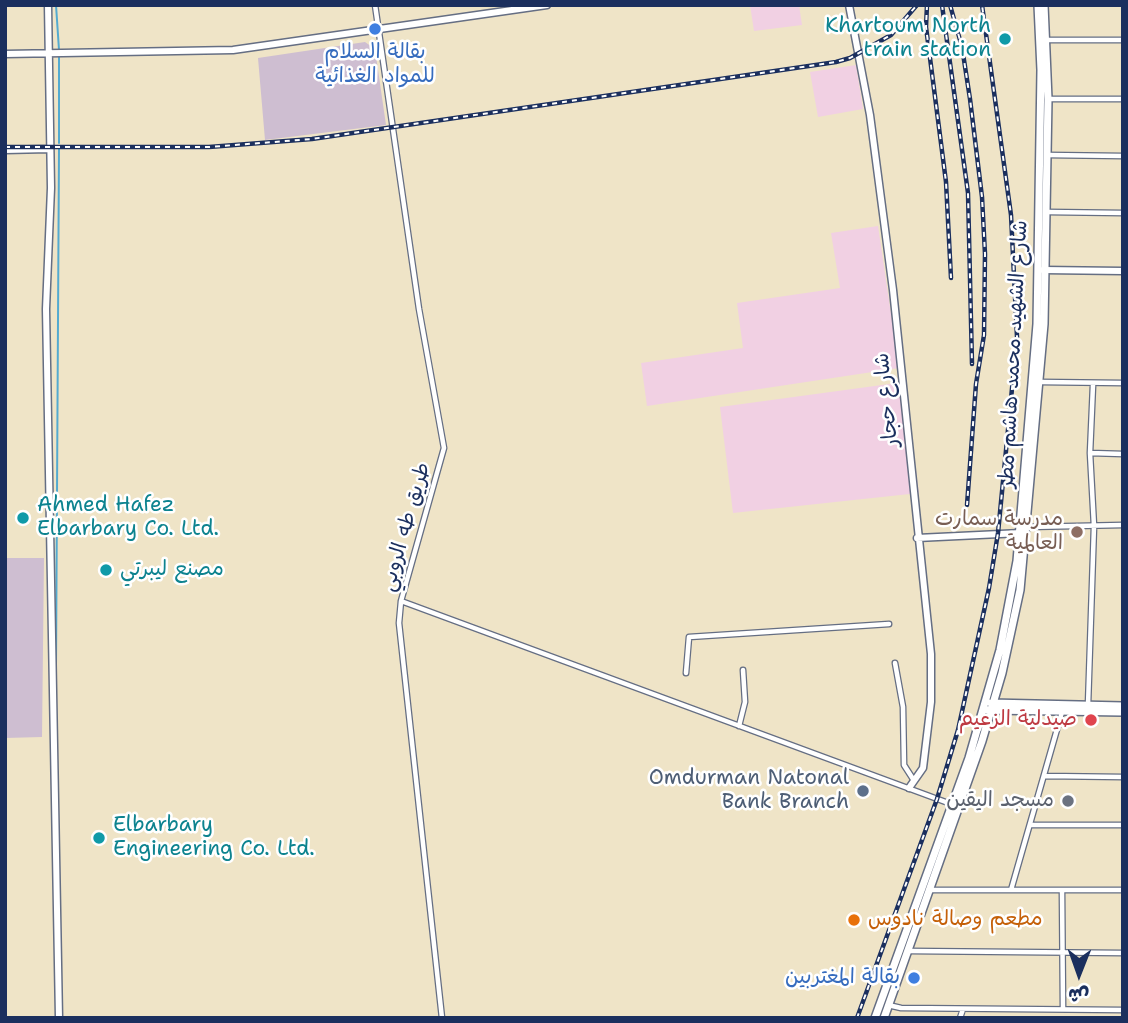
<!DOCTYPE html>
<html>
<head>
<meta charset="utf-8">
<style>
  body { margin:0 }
  #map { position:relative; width:1128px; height:1023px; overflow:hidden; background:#efe4c7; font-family:"Shantell Sans","Playpen Sans Arabic",sans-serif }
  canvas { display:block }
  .frame { position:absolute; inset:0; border:7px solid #1b2f5e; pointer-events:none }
  .north { position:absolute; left:1044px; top:939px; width:70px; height:70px; -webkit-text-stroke:5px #fff; paint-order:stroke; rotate:181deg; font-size:19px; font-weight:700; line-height:28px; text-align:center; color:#1b2f5e }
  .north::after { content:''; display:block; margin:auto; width:24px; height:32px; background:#1b2f5e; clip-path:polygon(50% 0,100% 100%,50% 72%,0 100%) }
</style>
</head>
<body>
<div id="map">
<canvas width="1128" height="1023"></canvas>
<div class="frame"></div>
<div class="north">ش</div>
</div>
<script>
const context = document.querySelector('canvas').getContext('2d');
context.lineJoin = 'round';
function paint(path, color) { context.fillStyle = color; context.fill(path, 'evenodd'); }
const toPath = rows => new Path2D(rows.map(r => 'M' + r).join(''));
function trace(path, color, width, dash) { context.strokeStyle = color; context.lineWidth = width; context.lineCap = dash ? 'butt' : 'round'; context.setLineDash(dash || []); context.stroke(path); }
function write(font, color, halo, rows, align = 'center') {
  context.font = font + ' "Shantell Sans","Playpen Sans Arabic",sans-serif'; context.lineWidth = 5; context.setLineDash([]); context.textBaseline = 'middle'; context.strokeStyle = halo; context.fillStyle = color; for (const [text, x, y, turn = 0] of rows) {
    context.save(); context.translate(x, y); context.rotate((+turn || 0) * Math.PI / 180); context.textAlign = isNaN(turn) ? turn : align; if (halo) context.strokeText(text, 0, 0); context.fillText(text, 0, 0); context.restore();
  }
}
paint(toPath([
  [750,5,799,5,802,25,754,31],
  [856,65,863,109,818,117,810,72],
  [878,226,899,368,647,406,641,363,743,348,737,303,840,288,831,233],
  [904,382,919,493,733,513,720,407]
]), '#f1d0e3');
paint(toPath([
  [365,42,375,49,386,125,265,140,258,58],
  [5,558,44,558,42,737,5,738]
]), '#cebed1');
trace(toPath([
  [56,5,59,50],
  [59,55,59,143],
  [56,665,59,148]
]), '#53aad0', 2);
const minor = toPath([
  [375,5,419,309,444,448,401,601,399,623,442,1018],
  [1047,40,1123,40],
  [1048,99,1123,99],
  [1047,155,1123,156],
  [1047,212,1123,213],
  [1040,382,1123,383],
  [1090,453,1123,454],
  [1027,527,1123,525],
  [401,601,951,804],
  [895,663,903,707,904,765,913,779],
  [686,673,689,637,889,624],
  [1088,705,1094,526,1090,453,1093,385],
  [739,726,745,702,743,670],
  [1045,776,1123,777],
  [1032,825,1123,825],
  [931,890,1123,890],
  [1011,890,1062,712],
  [1062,890,1063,1009],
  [909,951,1123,953],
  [888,1005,901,1008,1123,1010],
  [960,1018,963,1009]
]);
const tertiary = toPath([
  [48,5,51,188,46,309,59,1018],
  [849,5,870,115,893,290,931,654,931,702,923,768,909,788],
  [5,54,233,50,547,5],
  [5,150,49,149],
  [1043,270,1123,271],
  [917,538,1021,533]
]);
const primary = toPath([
  [991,703,1123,706],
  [988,710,1123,712],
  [875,1018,969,758,1000,650,1017,561,1037,324,1041,70,1038,5],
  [884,1018,982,741,1002,673,1020,590,1044,324,1048,99,1044,5]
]);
trace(minor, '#656e83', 7);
trace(tertiary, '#656e83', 9);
trace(primary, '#656e83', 10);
trace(minor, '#fff', 4.5);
trace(tertiary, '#fff', 6);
trace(primary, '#fff', 7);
const rail = toPath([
  [927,5,926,27,946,182,951,278],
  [942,5,968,193,972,364],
  [950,5,962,47,970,99,982,197,985,254,984,335,976,384,967,505],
  [5,147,209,147,312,139,836,62,850,58,891,35,917,5],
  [857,1018,937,799,958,730,989,588,998,533,1017,337,1011,215,982,5]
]);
trace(rail, '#1b2f5e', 4.5);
trace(rail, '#fff', 2, [5]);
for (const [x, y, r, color] of [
  [375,29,7,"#3f7fe0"],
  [1005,39,7,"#0f9aa8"],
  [23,518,7,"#0f9aa8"],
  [1077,532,7,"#8d6e63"],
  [106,570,7,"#0f9aa8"],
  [1091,720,7,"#e0444e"],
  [863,791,7,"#5c6f8a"],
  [1068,801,7,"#6b7280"],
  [99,838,7,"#0f9aa8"],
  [854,920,7,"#e8710a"],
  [914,978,7,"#3f7fe0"]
]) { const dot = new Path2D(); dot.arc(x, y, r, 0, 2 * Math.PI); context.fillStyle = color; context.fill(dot); trace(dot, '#fff', 2.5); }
write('21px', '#0d838f', '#fff', [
  ["Khartoum North",991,27,"right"],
  ["train station",991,51,"right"],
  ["Ahmed Hafez",37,506],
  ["Elbarbary Co. Ltd.",37,530],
  ["مصنع ليبرتي",120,570],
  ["Elbarbary",113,826],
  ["Engineering Co. Ltd.",113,850]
], 'left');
write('21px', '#366cbe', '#fff', [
  ["بقالة السلام",375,53],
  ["للمواد الغذائية",375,77],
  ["بقالة المغتربين",900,978,"right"]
]);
write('21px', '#1b2f5e', '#fff', [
  ["شارع الشهيد محمد هاشم مطر",1014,354,-87],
  ["شارع حجار",887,400,-96],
  ["طريق طه الروبي",406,527,-74]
]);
write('21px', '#785e54', '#fff', [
  ["مدرسة سمارت",1063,520],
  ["العالمية",1063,544]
], 'right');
write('21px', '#be3a42', '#fff', [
  ["صيدلية الزعيم",1077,720]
], 'right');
write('21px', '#4e5e75', '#fff', [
  ["Omdurman Natonal",849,779],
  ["Bank Branch",849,803]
], 'right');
write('21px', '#5b616d', '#fff', [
  ["مسجد اليقين",1054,801]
], 'right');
write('21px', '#c56008', '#fff', [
  ["مطعم وصالة نادوس",868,920]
], 'left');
</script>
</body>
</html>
